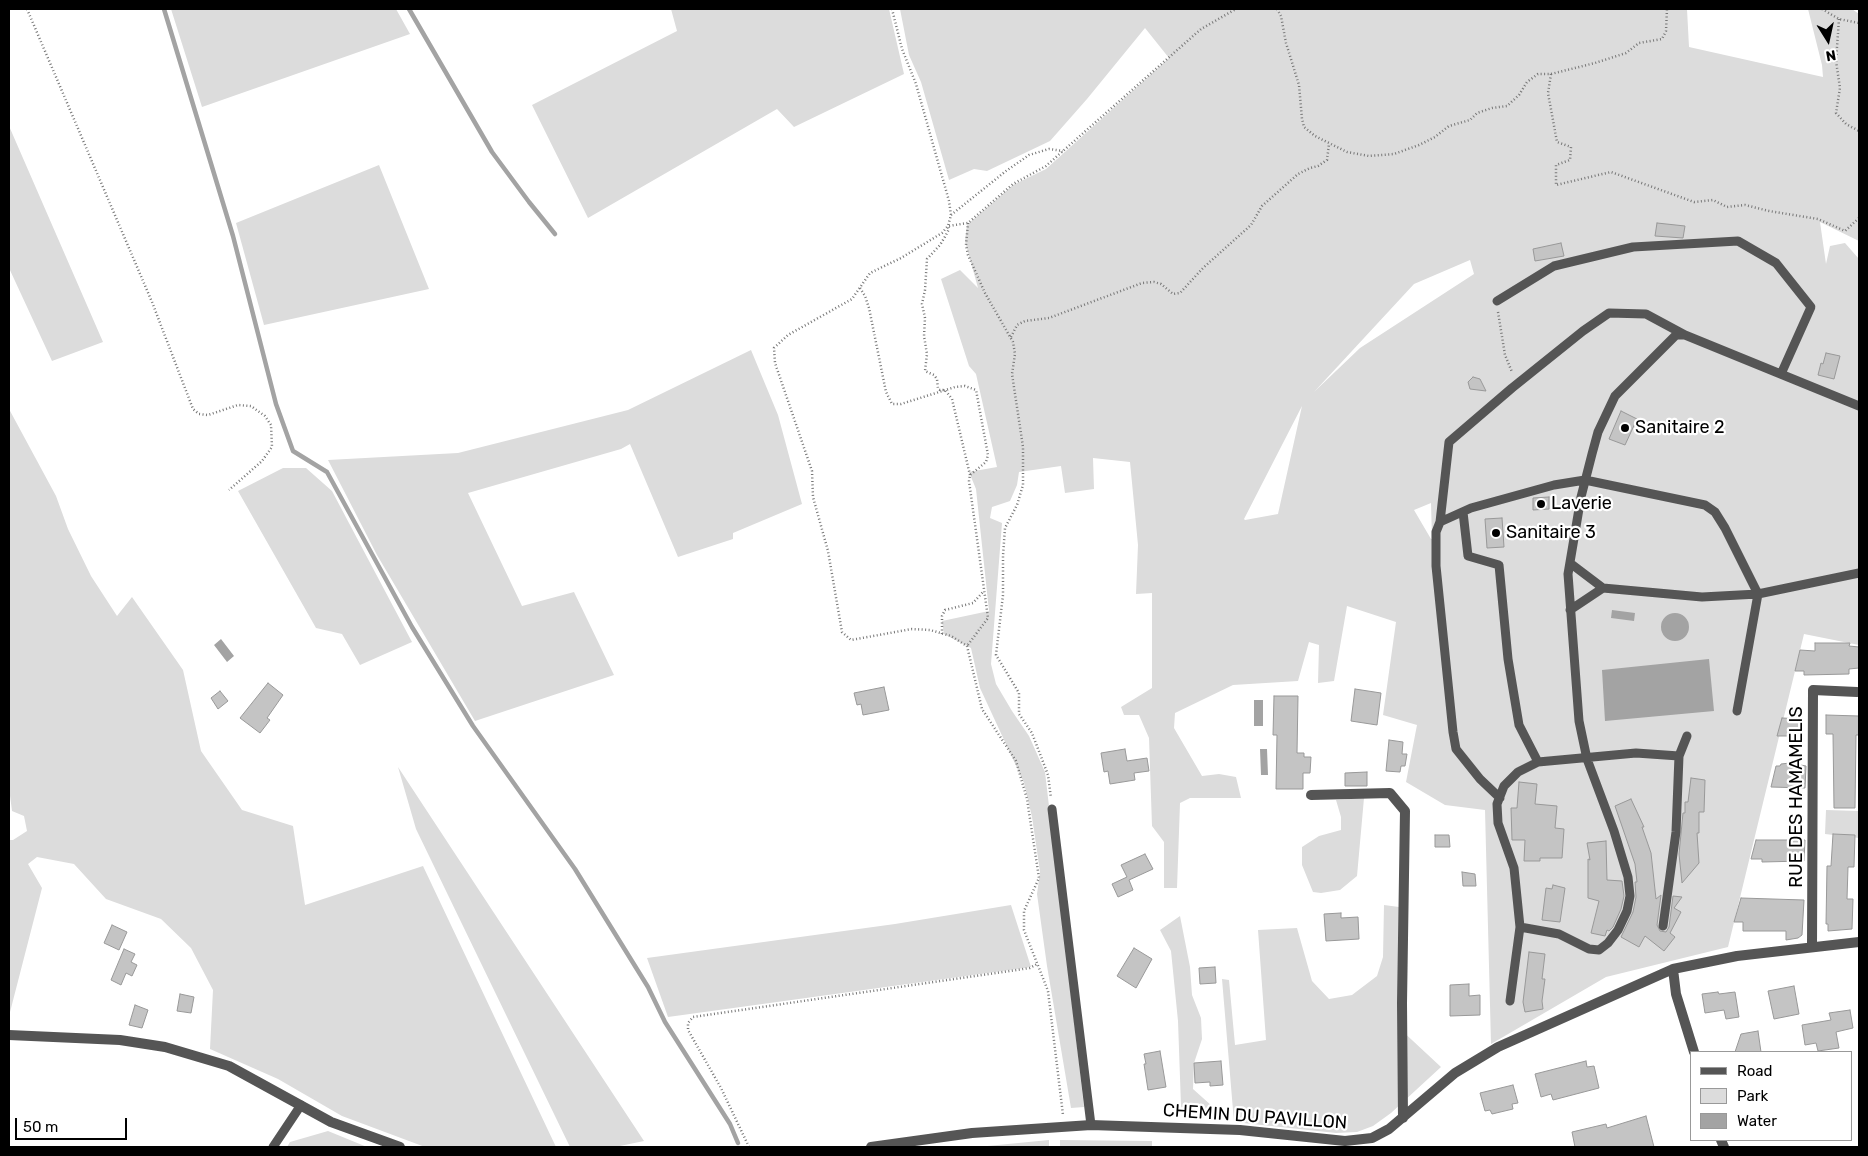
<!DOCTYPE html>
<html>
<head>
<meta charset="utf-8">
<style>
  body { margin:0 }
  #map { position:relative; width:1868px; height:1156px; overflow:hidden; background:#fff; font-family:Rubik,sans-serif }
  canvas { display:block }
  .frame { position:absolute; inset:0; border:10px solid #000; pointer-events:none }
  .legend { position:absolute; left:1690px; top:1051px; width:162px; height:90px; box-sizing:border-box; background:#fff; border:1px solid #999; margin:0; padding:6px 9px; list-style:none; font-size:15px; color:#000 }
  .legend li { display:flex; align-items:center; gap:10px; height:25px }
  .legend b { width:25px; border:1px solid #999 }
  .north { position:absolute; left:1803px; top:15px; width:50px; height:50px; -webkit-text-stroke:4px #fff; paint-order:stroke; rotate:170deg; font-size:14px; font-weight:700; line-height:20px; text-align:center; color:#000 }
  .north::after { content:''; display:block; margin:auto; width:18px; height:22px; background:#000; clip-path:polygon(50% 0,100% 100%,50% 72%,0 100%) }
  .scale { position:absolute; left:15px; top:1118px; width:112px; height:22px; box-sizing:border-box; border:2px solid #000; border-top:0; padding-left:6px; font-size:15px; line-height:18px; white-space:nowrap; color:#000; -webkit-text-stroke:4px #fff; paint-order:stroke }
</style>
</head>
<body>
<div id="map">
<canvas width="1868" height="1156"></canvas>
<div class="frame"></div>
<ul class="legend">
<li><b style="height:6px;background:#555"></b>Road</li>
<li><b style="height:14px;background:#dcdcdc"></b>Park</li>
<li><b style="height:14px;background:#a3a3a3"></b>Water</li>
</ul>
<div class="north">N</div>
<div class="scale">50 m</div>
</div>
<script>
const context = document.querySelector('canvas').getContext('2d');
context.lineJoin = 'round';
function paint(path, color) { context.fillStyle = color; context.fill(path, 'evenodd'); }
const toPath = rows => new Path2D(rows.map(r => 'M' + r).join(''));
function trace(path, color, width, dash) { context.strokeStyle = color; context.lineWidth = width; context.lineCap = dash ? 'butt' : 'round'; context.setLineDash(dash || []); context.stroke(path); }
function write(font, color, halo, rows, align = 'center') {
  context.font = font + ' Rubik,sans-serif'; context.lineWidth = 4.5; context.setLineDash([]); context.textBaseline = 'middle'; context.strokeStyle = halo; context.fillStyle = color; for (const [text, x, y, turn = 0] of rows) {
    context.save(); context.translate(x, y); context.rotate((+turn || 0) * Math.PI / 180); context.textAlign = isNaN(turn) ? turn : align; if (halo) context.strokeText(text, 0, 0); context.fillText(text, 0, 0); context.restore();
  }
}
paint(toPath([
  [171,9,396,9,410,34,202,107],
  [671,9,889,9,904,74,794,127,777,109,588,218,532,105,677,31],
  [900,9,1687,9,1689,47,1823,77,1822,65,1808,9,1852,9,1859,14,1859,241,1820,222,1826,264,1830,246,1845,243,1859,259,1859,645,1804,634,1728,947,1606,977,1491,1044,1485,810,1445,805,1406,782,1417,725,1383,715,1396,622,1347,606,1334,681,1318,683,1319,645,1309,642,1298,681,1233,685,1175,713,1174,728,1202,776,1219,774,1236,777,1241,798,1190,798,1180,803,1177,888,1164,888,1164,842,1152,826,1149,738,1139,715,1124,715,1121,707,1152,688,1152,593,1136,594,1138,545,1130,462,1093,458,1094,489,1065,493,1061,466,1019,472,1017,485,1010,501,992,507,990,518,1002,523,991,664,996,684,1012,711,1029,736,1045,772,1084,1107,1071,1108,1047,966,1037,894,1040,872,1032,817,1024,783,980,688,971,648,944,634,942,621,989,611,976,489,969,472,997,467,976,374,969,366,941,279,960,270,978,288,965,241,967,225,1013,185,1046,169,1169,58,1145,28,1087,99,1050,141,987,171,974,169,949,180,921,82,909,55],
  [1470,260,1474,274,1360,348,1314,392,1414,284],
  [1302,406,1278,514,1245,520,1244,519],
  [1431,503,1432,539,1431,539,1414,510],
  [9,126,103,342,52,361,9,268],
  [379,165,429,289,264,325,236,223],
  [751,350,778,415,802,504,733,533,733,539,678,557,630,444,621,449,468,493,522,606,574,592,614,675,475,721,377,555,328,460,458,453,628,410],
  [9,409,56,496,68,529,91,576,117,616,132,597,183,670,201,751,242,810,293,826,305,905,423,866,556,1147,425,1147,342,1116,278,1079,210,1049,213,990,191,948,161,919,106,899,74,864,37,857,28,864,42,888,9,1016,9,840,13,840,27,831,24,816,12,811,9,788],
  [283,468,306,468,332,491,412,642,360,665,342,634,316,628,238,491],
  [398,767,644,1141,615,1147,570,1147,416,829],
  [1364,798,1357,876,1340,890,1321,893,1313,892,1302,865,1302,847,1319,836,1341,830,1341,817,1336,800],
  [1826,810,1859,811,1859,838,1825,834],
  [1011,905,1031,967,668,1017,647,958,895,924],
  [1384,905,1399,907,1398,1027,1441,1067,1391,1113,1373,1126,1357,1132,1336,1133,1234,1122,1222,979,1229,980,1235,1045,1266,1040,1258,930,1297,928,1312,981,1329,999,1352,995,1377,976,1383,957],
  [1180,916,1190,967,1192,995,1201,1018,1202,1039,1194,1063,1193,1089,1212,1106,1211,1118,1185,1117,1181,1106,1178,1021,1171,951,1160,930],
  [328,1131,367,1147,287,1147,290,1142],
  [1049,1140,1049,1147,977,1147],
  [1060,1140,1152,1141,1152,1147,1060,1147]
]), '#dcdcdc');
paint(toPath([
  [1612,610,1635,613,1634,621,1611,618],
  '1661 627a14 14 0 1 1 28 0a14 14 0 1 1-28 0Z',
  [221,639,234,656,227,662,214,645],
  [1709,659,1714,711,1605,721,1602,670],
  [1254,700,1263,700,1263,726,1254,726],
  [1260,749,1267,749,1268,775,1261,775]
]), '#a3a3a3');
trace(toPath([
  [164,9,233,236,276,404,293,451,327,472,412,627,473,726,575,869,648,987,665,1022,730,1124,738,1143],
  [409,9,492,152,529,202,555,234]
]), '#a3a3a3', 4.5);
const building = toPath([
  [1657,223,1685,226,1683,238,1655,236,1657,223],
  [1561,243,1564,256,1535,261,1533,249,1561,243],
  [1826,353,1840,356,1834,379,1818,375,1821,363,1823,364,1826,353],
  [1473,377,1480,379,1486,391,1470,389,1468,382,1473,377],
  [1621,411,1637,419,1625,445,1609,439,1621,411],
  [1549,497,1549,509,1533,510,1533,498,1549,497],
  [1502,518,1504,547,1487,548,1485,519,1502,518],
  [1815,643,1850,643,1849,646,1859,647,1859,668,1849,669,1849,674,1804,675,1804,671,1795,671,1800,650,1815,651,1815,643],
  [268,683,283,695,267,718,270,720,260,733,240,718,268,683],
  [884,687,889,710,863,715,861,704,857,705,854,693,884,687],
  [1355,689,1381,693,1377,725,1351,721,1355,689],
  [220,691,228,701,218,709,211,698,220,691],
  [1274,696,1298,696,1297,753,1304,753,1304,757,1311,757,1310,773,1303,773,1303,789,1276,789,1277,735,1273,735,1274,696],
  [1826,715,1859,716,1859,735,1856,735,1855,808,1834,808,1833,734,1826,734,1826,715],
  [1782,718,1802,719,1802,733,1796,733,1795,736,1777,736,1782,718],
  [1389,740,1403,742,1402,754,1407,754,1405,766,1401,766,1400,772,1386,771,1389,740],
  [1125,749,1127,761,1147,758,1149,771,1134,773,1135,780,1110,784,1108,771,1104,772,1101,753,1125,749],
  [1790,763,1806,766,1805,788,1771,787,1776,766,1780,766,1781,764,1790,763],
  [1367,772,1367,786,1345,786,1345,773,1367,772],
  [1691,778,1705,780,1704,812,1699,812,1699,833,1697,833,1699,863,1682,883,1679,854,1683,813,1685,813,1685,802,1688,802,1691,778],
  [1519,782,1537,784,1535,804,1557,806,1555,828,1564,829,1562,858,1540,858,1540,861,1524,861,1525,840,1512,840,1511,808,1517,808,1519,782],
  [1631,799,1644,827,1642,827,1651,853,1656,899,1661,895,1657,925,1660,931,1666,932,1669,927,1673,896,1682,897,1674,908,1681,912,1670,933,1675,937,1664,951,1645,936,1639,947,1621,937,1633,912,1636,897,1635,882,1637,882,1635,864,1615,806,1631,799],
  [1833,834,1855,835,1854,867,1848,867,1847,899,1853,899,1852,929,1828,931,1828,924,1826,924,1827,866,1831,866,1833,834],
  [1435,835,1449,835,1450,847,1435,847,1435,835],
  [1756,840,1805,840,1804,861,1762,862,1762,859,1751,859,1756,840],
  [1606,841,1607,880,1622,881,1624,896,1621,909,1613,927,1609,931,1607,930,1605,936,1591,933,1599,901,1588,898,1588,859,1590,860,1587,843,1606,841],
  [1145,854,1153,869,1129,880,1133,890,1118,897,1112,884,1127,877,1121,865,1145,854],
  [1462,872,1475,874,1476,886,1463,886,1462,872],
  [1553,885,1565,888,1560,922,1542,920,1546,888,1552,889,1553,885],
  [1741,898,1804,900,1802,935,1798,938,1786,940,1786,931,1743,931,1743,922,1734,922,1741,898],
  [1341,913,1341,918,1358,917,1359,939,1326,941,1324,914,1341,913],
  [112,925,127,932,119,950,104,943,112,925],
  [1134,948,1152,959,1136,988,1117,976,1134,948],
  [124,949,135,954,131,962,137,965,132,976,126,973,121,985,111,980,124,949],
  [1529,952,1545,954,1542,979,1545,979,1542,1001,1543,1009,1525,1012,1523,1002,1529,952],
  [1215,967,1216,983,1200,984,1199,968,1215,967],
  [1469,984,1469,996,1480,995,1480,1015,1450,1016,1450,985,1469,984],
  [1794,986,1799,1014,1774,1019,1768,991,1794,986],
  [1718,992,1719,994,1735,992,1739,1017,1726,1019,1724,1010,1705,1013,1702,994,1718,992],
  [180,994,194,997,191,1013,177,1011,180,994],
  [135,1005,148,1010,142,1028,129,1025,135,1005],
  [1850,1010,1853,1028,1836,1032,1839,1048,1818,1051,1816,1043,1805,1045,1802,1025,1831,1020,1829,1013,1850,1010],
  [1758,1031,1761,1052,1735,1052,1741,1034,1758,1031],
  [1160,1051,1166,1087,1148,1090,1144,1064,1146,1064,1144,1054,1160,1051],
  [1221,1061,1223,1085,1210,1086,1210,1082,1195,1083,1194,1063,1221,1061],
  [1586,1061,1587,1067,1594,1066,1599,1088,1553,1100,1551,1094,1541,1097,1535,1074,1586,1061],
  [1513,1085,1518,1103,1512,1104,1513,1109,1492,1114,1490,1110,1485,1111,1480,1093,1513,1085],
  [1646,1116,1654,1147,1575,1147,1572,1132,1606,1124,1607,1128,1646,1116]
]);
paint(building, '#c4c4c4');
trace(building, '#999', 1);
trace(toPath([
  [27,9,152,302,193,409,199,414,208,415,238,405,251,406,265,416,271,425,272,447,262,461,229,490],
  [892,9,902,49,916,84,949,201,951,215,948,226,942,233,901,258,870,273,852,299,788,335,774,348,775,363,812,471,813,497,828,551,842,632,851,640,912,629,930,630,951,636,967,646,982,709,1016,761,1027,799,1039,878,1024,911,1024,930,1048,991,1063,1115],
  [1277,9,1281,16,1286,43,1299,85,1302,119,1304,127,1315,136,1347,152,1369,156,1394,154,1419,145,1435,137,1449,126,1470,120,1477,113,1492,108,1507,106,1519,95,1527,82,1538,74,1551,74,1595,63,1626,53,1639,43,1662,39,1666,31,1667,9],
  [1822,9,1839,19,1859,23],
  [1839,19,1836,61,1840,88,1836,113,1846,124,1859,131],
  [1551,74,1548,93,1557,142,1571,147,1570,160,1556,165,1556,185,1611,172,1694,202,1713,200,1727,207,1745,205,1769,211,1818,219,1845,231,1859,218],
  [951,215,1006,171,1029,155,1049,149,1063,151],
  [968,223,966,245,968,255,985,293,1013,342,1015,354,1012,374,1023,447,1023,485,1017,505,1005,528,1003,556,1003,595,996,655,1019,693,1019,714,1032,733,1048,775,1051,798],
  [860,288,865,296,869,308,886,392,892,404,901,404,955,387,965,386,976,390,988,455,986,462,970,475,969,481,988,618,967,646],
  [1498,312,1505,355,1512,372],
  [1011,337,1017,325,1025,321,1049,318,1142,283,1154,282,1161,284,1173,294,1180,293,1203,268,1251,225,1262,206,1298,174,1310,168,1318,166,1327,160,1329,144],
  [970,475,952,399,945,390,940,390,938,389,937,379,934,375,925,371,927,354,924,336,925,318,922,304,925,290,927,259,940,245,946,235,949,229,948,226,968,223,1013,184,1046,166,1201,29,1236,9],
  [942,634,942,616,945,610,973,603,983,592],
  [749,1147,721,1088,688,1030,688,1023,693,1017,1030,968,1037,964]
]), '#777', 2.5, [1, 2.5]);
trace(toPath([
  [1497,301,1554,266,1633,247,1738,241,1776,263,1811,307,1781,374],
  [1463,512,1468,556,1499,565,1508,659,1519,725,1538,762],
  [1440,522,1449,442,1512,388,1583,331,1609,313,1646,314,1685,335],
  [1570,563,1603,588,1702,597,1758,594,1859,573],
  [1570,610,1603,588],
  [1500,798,1480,779,1456,749,1453,732,1436,566,1436,532,1440,522,1471,508,1554,485,1585,480,1705,505,1715,512,1725,528,1758,594,1737,711],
  [1052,809,1091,1125],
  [1663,926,1676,832,1679,756,1687,736],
  [1520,927,1559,934,1589,949,1599,950,1608,943,1618,930,1627,911,1630,896,1628,877,1614,831,1587,759,1579,721,1568,574,1581,497,1592,454,1598,432,1615,396,1676,335,1685,335,1859,406],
  [1510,1001,1520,927,1514,868,1498,823,1497,804,1504,786,1518,772,1538,762,1636,753,1679,756],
  [273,1147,301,1105]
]), '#555', 9);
trace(toPath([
  [1311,795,1390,793,1405,811,1402,1003,1403,1118],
  [1812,947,1813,690,1857,692],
  [1673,969,1676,994,1694,1052],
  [9,1035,120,1040,165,1047,229,1066,331,1122,400,1147],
  [1721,1140,1724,1147],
  [871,1147,972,1133,1091,1125,1240,1130,1345,1141,1372,1138,1389,1129,1455,1073,1498,1047,1673,969,1737,956,1859,942]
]), '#555', 10);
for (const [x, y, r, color] of [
  [1625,428,5,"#000"],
  [1541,504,5,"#000"],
  [1496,533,5,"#000"]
]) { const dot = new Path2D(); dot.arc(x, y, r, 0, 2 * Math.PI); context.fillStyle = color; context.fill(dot); trace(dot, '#fff', 2); }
write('18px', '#000', '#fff', [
  ["Sanitaire 2",1635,428],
  ["Laverie",1551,504],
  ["Sanitaire 3",1506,533]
], 'left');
write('18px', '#000', '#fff', [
  ["RUE DES HAMAMELIS",1797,797,-90],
  ["CHEMIN DU PAVILLON",1255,1117,4]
]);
</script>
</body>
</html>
